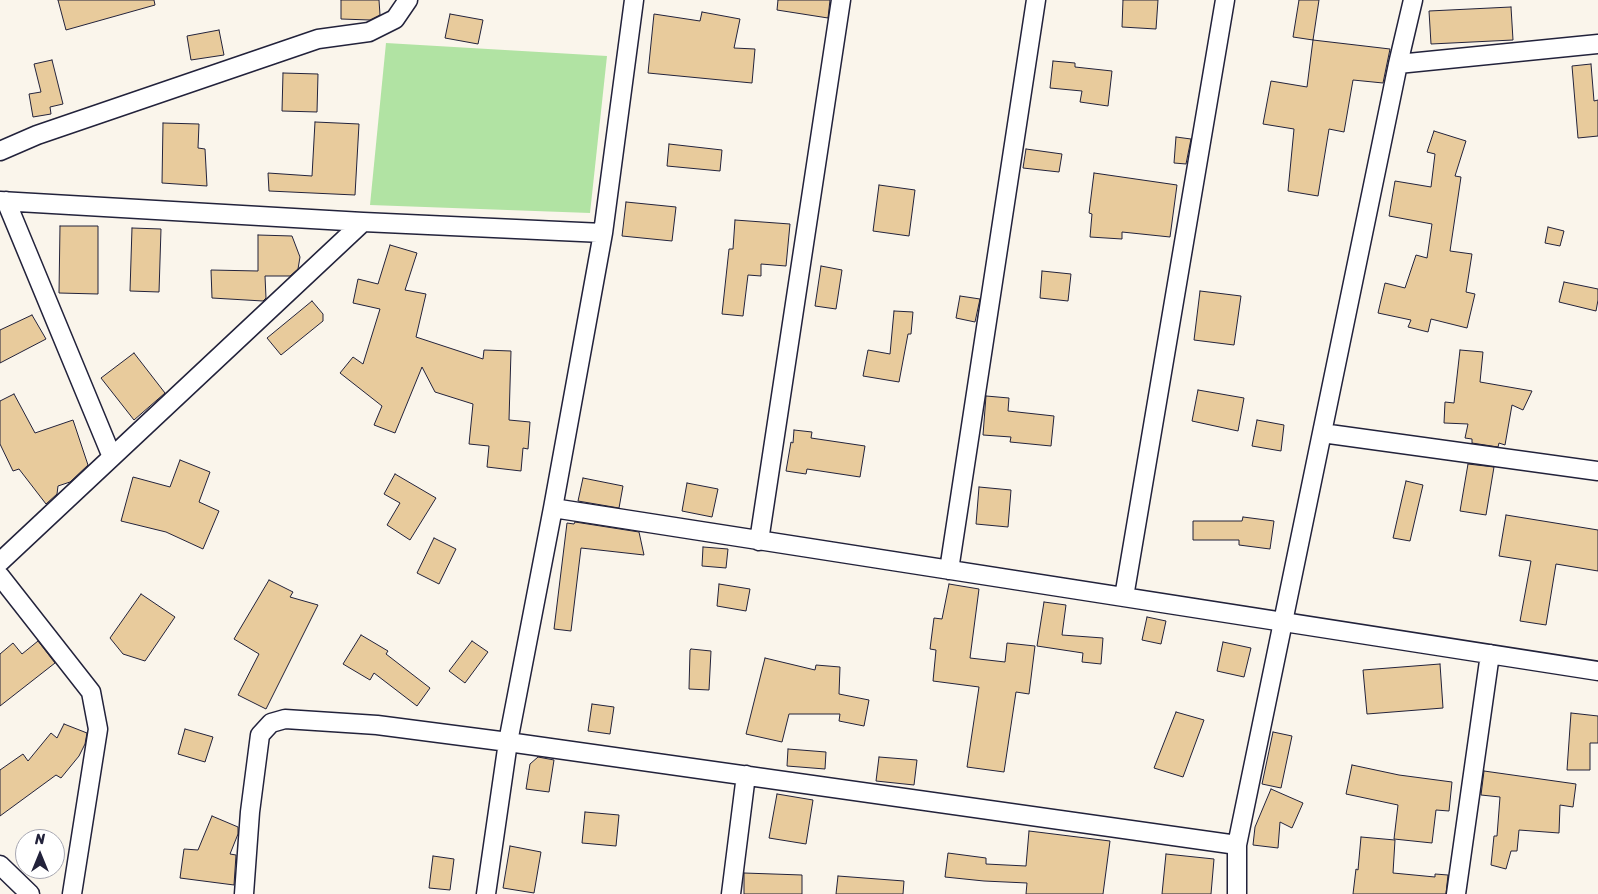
<!DOCTYPE html>
<html>
<head>
<meta charset="utf-8">
<style>
  body { margin:0 }
  #map { position:relative; width:1598px; height:894px; overflow:hidden; background:#faf5eb; font-family:Sriracha,sans-serif }
  canvas { display:block }
  .north { position:absolute; left:15px; top:829px; width:50px; height:50px; box-sizing:border-box; background:#fff; border:1px solid #a7a7b1; border-radius:50%; rotate:0deg; font-size:14px; font-weight:700; line-height:20px; text-align:center; color:#22223b }
  .north::after { content:''; display:block; margin:auto; width:18px; height:22px; background:#22223b; clip-path:polygon(50% 0,100% 100%,50% 72%,0 100%) }
</style>
</head>
<body>
<div id="map">
<canvas width="1598" height="894"></canvas>
<div class="north">N</div>
</div>
<script>
const context = document.querySelector('canvas').getContext('2d');
context.lineJoin = 'round';
function paint(path, color) { context.fillStyle = color; context.fill(path, 'evenodd'); }
const toPath = rows => new Path2D(rows.map(r => 'M' + r).join(''));
function trace(path, color, width, dash) { context.strokeStyle = color; context.lineWidth = width; context.lineCap = dash ? 'butt' : 'round'; context.setLineDash(dash || []); context.stroke(path); }
paint(toPath([
  [386,43,607,56,590,213,370,205]
]), '#b1e3a3');
const building = toPath([
  [58,0,154,0,155,5,66,30,58,0],
  [341,0,379,0,380,15,370,20,341,19,341,0],
  [778,0,830,0,828,18,777,10,778,0],
  [1123,0,1158,0,1156,29,1122,27,1123,0],
  [1299,0,1319,0,1313,40,1293,37,1299,0],
  [1511,7,1513,40,1431,44,1429,11,1511,7],
  [702,12,740,19,734,48,755,49,752,83,648,73,654,14,700,21,702,12],
  [450,14,483,20,478,44,445,38,450,14],
  [219,30,224,55,191,60,187,36,219,30],
  [1313,40,1390,49,1383,83,1353,80,1344,132,1329,129,1318,196,1288,191,1294,129,1263,124,1271,81,1307,87,1313,40],
  [52,60,63,104,50,107,51,114,33,117,29,94,41,92,34,64,52,60],
  [1053,61,1075,63,1075,67,1112,71,1108,106,1080,102,1082,91,1050,88,1053,61],
  [1591,64,1594,101,1598,100,1598,136,1578,138,1572,66,1591,64],
  [283,73,318,74,317,112,282,111,283,73],
  [315,122,359,124,355,195,269,191,268,173,312,176,315,122],
  [163,123,199,124,198,148,205,149,207,186,162,183,163,123],
  [1434,131,1466,141,1455,176,1461,177,1450,251,1472,254,1466,292,1475,294,1467,328,1431,319,1428,332,1408,327,1411,320,1378,313,1385,283,1405,288,1416,255,1427,258,1432,224,1389,216,1395,181,1431,187,1435,154,1427,152,1434,131],
  [1176,137,1191,139,1186,164,1174,163,1176,137],
  [669,144,722,150,720,171,667,166,669,144],
  [1026,149,1062,154,1059,172,1023,168,1026,149],
  [1094,173,1177,185,1170,237,1122,232,1122,239,1090,237,1092,214,1089,213,1094,173],
  [879,185,915,190,909,236,873,231,879,185],
  [626,202,676,207,672,241,622,236,626,202],
  [735,220,790,224,786,266,761,264,761,276,748,275,743,316,722,314,729,249,733,249,735,220],
  [60,226,98,226,98,294,59,293,60,226],
  [1548,227,1564,231,1560,246,1545,243,1548,227],
  [132,228,161,229,159,292,130,291,132,228],
  [258,235,292,236,300,257,298,269,290,276,265,276,266,298,263,301,212,298,211,270,258,271,258,235],
  [390,245,417,253,405,290,426,294,416,337,483,359,484,350,511,351,509,420,530,422,528,449,523,448,521,471,487,467,489,446,469,444,473,404,435,392,422,367,395,433,374,425,382,406,340,373,353,357,363,364,380,309,353,303,358,279,378,284,390,245],
  [821,266,842,270,836,309,815,306,821,266],
  [1042,271,1071,274,1068,301,1040,298,1042,271],
  [1564,282,1598,289,1598,300,1596,311,1559,302,1564,282],
  [1200,291,1241,296,1234,345,1194,340,1200,291],
  [960,296,980,299,975,322,956,318,960,296],
  [312,301,323,314,323,321,281,355,267,338,312,301],
  [894,311,913,312,911,334,908,334,899,382,863,376,868,350,890,354,894,311],
  [32,315,46,339,0,363,0,330,32,315],
  [1460,350,1483,352,1480,382,1532,391,1523,410,1512,405,1505,445,1499,443,1498,447,1472,443,1472,439,1465,438,1468,424,1444,423,1445,402,1454,403,1460,350],
  [134,353,165,393,134,420,101,378,134,353],
  [1198,390,1244,398,1238,431,1192,421,1198,390],
  [14,394,35,433,73,420,88,465,70,482,58,486,57,494,46,504,19,469,13,471,0,444,0,401,14,394],
  [986,396,1009,398,1008,411,1054,416,1051,446,1010,442,1011,437,983,435,986,396],
  [1257,420,1284,425,1281,451,1252,446,1257,420],
  [794,430,812,432,811,438,865,446,860,477,807,469,806,474,786,471,791,442,793,443,794,430],
  [180,460,210,472,199,502,219,511,203,549,166,532,121,521,133,477,170,487,180,460],
  [1468,464,1494,467,1486,515,1460,511,1468,464],
  [395,474,436,498,410,540,387,525,400,503,384,494,395,474],
  [583,478,623,486,619,508,578,501,583,478],
  [1406,481,1423,485,1410,541,1393,538,1406,481],
  [687,483,718,489,712,517,682,511,687,483],
  [979,487,1011,490,1008,527,976,524,979,487],
  [1506,515,1598,530,1598,571,1556,564,1546,625,1520,621,1531,561,1499,556,1506,515],
  [1243,517,1274,521,1270,549,1239,545,1239,540,1193,540,1193,521,1242,521,1243,517],
  [575,522,639,532,644,555,581,548,571,631,554,629,567,523,574,524,575,522],
  [434,538,456,549,439,584,417,573,434,538],
  [703,547,728,549,726,568,702,566,703,547],
  [269,580,293,592,290,597,318,605,266,709,238,695,259,654,234,639,269,580],
  [719,584,750,589,746,611,717,606,719,584],
  [949,584,979,589,970,658,1005,662,1007,643,1035,646,1029,694,1016,692,1004,772,967,767,979,687,933,681,936,650,930,649,934,618,942,619,949,584],
  [141,594,175,617,145,661,123,654,110,638,141,594],
  [1044,602,1066,605,1062,635,1103,638,1101,664,1082,662,1083,653,1037,646,1044,602],
  [1147,617,1166,621,1161,644,1142,640,1147,617],
  [361,635,388,651,386,654,430,688,417,706,374,673,370,680,343,664,361,635],
  [38,641,55,663,0,706,0,654,13,643,22,654,38,641],
  [472,641,488,652,465,683,449,671,472,641],
  [1223,642,1251,648,1244,677,1217,671,1223,642],
  [691,649,711,651,709,690,689,689,690,650,691,649],
  [765,658,815,670,816,665,840,667,839,694,869,700,864,726,839,721,840,714,789,714,782,742,746,734,765,658],
  [1440,664,1443,708,1367,714,1363,670,1440,664],
  [592,704,614,707,610,734,588,731,592,704],
  [1176,712,1204,720,1183,777,1154,768,1176,712],
  [1571,713,1598,716,1598,743,1590,743,1590,770,1567,770,1571,713],
  [64,724,87,733,85,744,79,756,61,778,56,775,0,816,0,770,23,754,28,761,51,733,57,738,64,724],
  [185,729,213,737,205,762,178,754,185,729],
  [1273,732,1292,736,1281,788,1262,784,1273,732],
  [788,749,826,752,825,769,787,766,788,749],
  [538,757,554,760,549,792,526,789,530,764,538,757],
  [879,757,917,760,914,785,876,781,879,757],
  [1352,765,1399,775,1452,782,1449,811,1436,810,1432,843,1394,839,1398,805,1346,794,1352,765],
  [1484,771,1576,784,1573,807,1560,805,1559,833,1519,830,1517,851,1511,851,1506,869,1491,865,1494,836,1497,836,1500,797,1481,795,1484,771],
  [1271,789,1303,803,1292,828,1280,822,1278,848,1253,845,1255,827,1271,789],
  [777,794,813,800,806,844,769,838,777,794],
  [585,812,619,815,616,846,582,843,585,812],
  [212,816,238,827,238,834,230,854,236,855,234,885,180,878,184,849,198,850,212,816],
  [1029,831,1110,841,1103,894,1026,894,1027,883,984,881,945,877,948,853,986,858,986,864,1026,866,1029,831],
  [1361,837,1395,840,1393,873,1435,877,1435,874,1448,875,1446,894,1353,894,1356,869,1358,870,1361,837],
  [510,846,541,852,534,893,503,888,510,846],
  [1166,854,1214,859,1211,894,1162,894,1166,854],
  [433,856,454,859,450,890,429,888,433,856],
  [744,873,802,875,802,894,744,894,744,873],
  [838,876,904,881,903,894,836,894,838,876]
]);
paint(building, '#e8cb9c');
trace(building, '#22223b', 1);
const minor = toPath([
  [1398,64,1598,44],
  [0,151,37,135,318,39,369,32,395,19,408,0],
  [0,201,363,222,603,233],
  [6,201,112,457],
  [1322,433,1598,471],
  [553,508,1598,671],
  [759,541,841,0],
  [0,562,363,222],
  [949,570,1036,0],
  [0,576,91,692,98,729,72,894],
  [1124,597,1225,0],
  [0,865,30,894],
  [244,894,250,812,260,735,271,723,285,719,377,725,508,742,1237,845],
  [486,894,508,742,553,508,603,233,634,0],
  [731,894,746,775],
  [1237,894,1237,845,1398,64,1413,0],
  [1456,894,1490,654]
]);
trace(minor, '#22223b', 21);
trace(minor, '#fff', 18);
</script>
</body>
</html>
